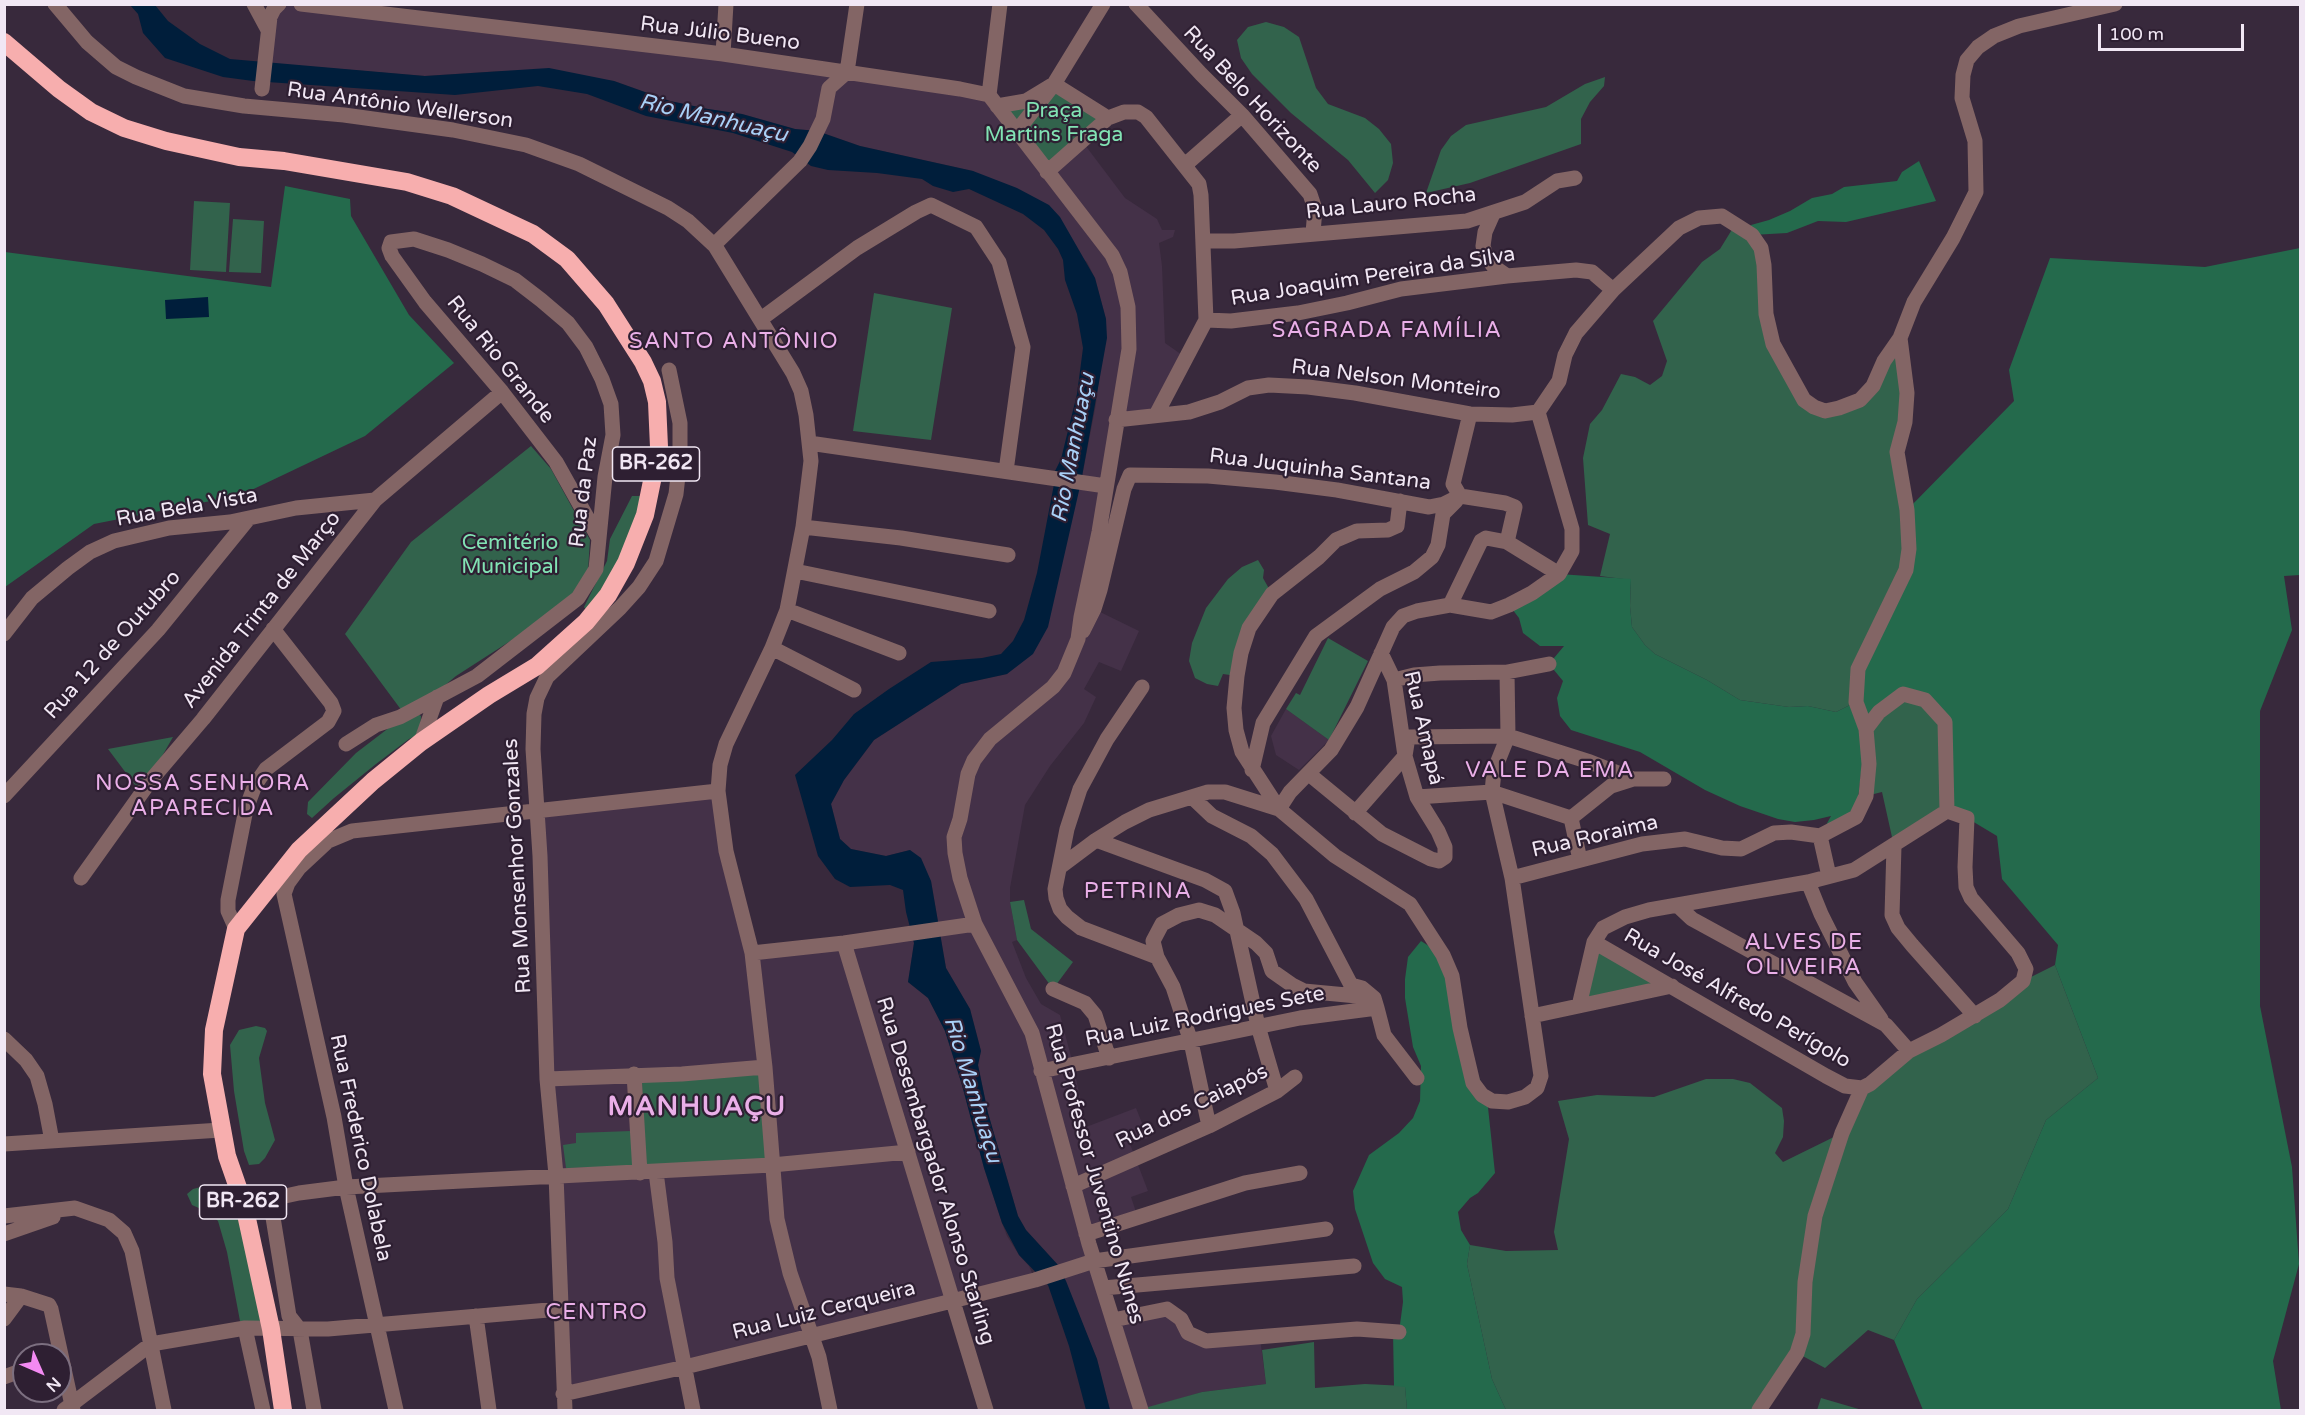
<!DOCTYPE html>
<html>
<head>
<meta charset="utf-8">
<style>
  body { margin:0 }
  #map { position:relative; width:2305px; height:1415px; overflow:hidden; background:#38293c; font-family:"Varela Round",sans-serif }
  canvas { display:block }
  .frame { position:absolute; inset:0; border:6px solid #f1e7f4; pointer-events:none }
  .north { position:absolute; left:12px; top:1343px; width:60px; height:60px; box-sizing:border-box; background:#2e1f32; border:2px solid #7c6f80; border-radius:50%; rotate:135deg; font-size:16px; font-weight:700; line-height:24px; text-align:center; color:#f1e7f4 }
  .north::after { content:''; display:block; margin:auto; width:21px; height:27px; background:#f38af2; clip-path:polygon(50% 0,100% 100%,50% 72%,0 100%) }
  .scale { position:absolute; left:2098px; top:24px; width:146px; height:27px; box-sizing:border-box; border:3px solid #f1e7f4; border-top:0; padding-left:8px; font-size:18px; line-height:21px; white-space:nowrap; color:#f1e7f4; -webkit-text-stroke:4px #2e1f32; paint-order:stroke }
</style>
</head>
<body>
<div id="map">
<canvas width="2305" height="1415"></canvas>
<div class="frame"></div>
<div class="north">N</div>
<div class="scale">100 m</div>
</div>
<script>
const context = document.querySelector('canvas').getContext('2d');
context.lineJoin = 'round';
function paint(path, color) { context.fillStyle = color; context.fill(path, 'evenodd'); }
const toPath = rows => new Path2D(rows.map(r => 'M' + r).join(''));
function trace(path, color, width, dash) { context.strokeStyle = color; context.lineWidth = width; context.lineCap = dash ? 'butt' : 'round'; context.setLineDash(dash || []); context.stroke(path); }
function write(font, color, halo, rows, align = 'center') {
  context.font = font + ' "Varela Round",sans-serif'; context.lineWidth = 4.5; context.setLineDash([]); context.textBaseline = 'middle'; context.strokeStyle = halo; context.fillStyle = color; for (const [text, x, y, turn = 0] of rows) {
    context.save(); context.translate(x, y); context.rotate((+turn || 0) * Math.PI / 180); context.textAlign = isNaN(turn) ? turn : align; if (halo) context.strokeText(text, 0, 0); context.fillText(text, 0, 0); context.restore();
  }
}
paint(toPath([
  [301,4,960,89,1082,141,1125,198,1157,219,1162,230,1175,230,1173,237,1159,243,1162,266,1165,343,1185,357,1156,415,1116,420,1094,609,1139,631,1121,671,1099,662,1084,689,1096,697,1084,723,1050,766,1025,805,1010,888,1010,902,1017,940,1012,942,1026,978,1041,1004,1060,1015,1073,1064,1086,1127,1136,1108,1148,1138,1130,1144,1148,1191,1131,1197,1138,1218,1086,1235,1113,1320,1158,1310,1188,1333,1260,1338,1266,1384,1202,1392,1141,1410,1110,1410,1097,1359,1058,1265,1026,1230,1018,1216,988,1113,978,1065,981,1051,970,1009,946,968,931,881,910,850,886,856,851,849,840,839,831,804,844,780,874,740,961,684,1007,674,1081,482,1096,404,1106,319,1095,278,1087,262,973,171,860,146,817,131,795,129,742,114,708,109,670,101,614,81,502,71,425,76,265,63,279,5],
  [1286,709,1329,740,1299,770,1276,755,1271,736],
  [718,791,752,953,911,933,914,943,908,982,928,998,945,1031,962,1085,984,1168,1002,1223,1007,1236,1019,1255,1029,1266,1035,1280,563,1394,537,810]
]), '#443148');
paint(toPath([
  [1266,22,1284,27,1299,37,1316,88,1328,104,1365,118,1379,129,1391,144,1393,163,1388,180,1375,193,1348,160,1291,113,1252,74,1241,58,1237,40,1248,27],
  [1605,77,1604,86,1590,102,1581,119,1581,144,1470,183,1426,193,1441,150,1451,136,1466,125,1546,107,1585,84],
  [1046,89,1108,118,1047,172,997,106],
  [194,201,230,203,226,272,190,270],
  [233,219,264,221,261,273,229,272],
  [1736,223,1752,235,1773,344,1814,407,1860,400,1900,338,1907,393,1897,452,1909,549,1856,702,1836,712,1808,706,1789,707,1740,700,1707,680,1655,654,1645,645,1632,627,1630,606,1631,580,1600,576,1610,534,1588,525,1583,458,1590,424,1602,410,1621,374,1635,377,1650,385,1662,376,1667,361,1653,321,1702,262,1720,249],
  [874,293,952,308,931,440,853,431],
  [531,446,551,469,590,540,588,571,571,598,546,618,456,676,437,692,402,711,345,634,411,542],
  [632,496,640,496,642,501,623,558,587,611,584,607,607,561,610,539],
  [1258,560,1264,570,1263,578,1272,594,1249,628,1237,676,1223,674,1218,686,1207,684,1195,678,1189,661,1192,643,1206,608,1228,579,1242,567],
  [1328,638,1368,661,1329,740,1286,709,1296,693,1300,695],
  [1903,694,1945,722,1947,811,1894,846,1882,792,1866,796,1866,729],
  [417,713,421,716,420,734,409,739,376,764,334,798,312,818,307,814,308,802,356,753,390,727],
  [173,737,141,793,108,749],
  [1024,900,1031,929,1073,962,1053,989,1017,940,1010,902],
  [1594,942,1672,986,1579,1006],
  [2055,965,2098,1078,2046,1120,2008,1209,1917,1299,1894,1340,1868,1330,1825,1368,1797,1353,1759,1410,1506,1410,1492,1379,1467,1264,1470,1245,1506,1251,1558,1250,1554,1232,1569,1139,1558,1101,1597,1095,1654,1097,1706,1079,1733,1079,1750,1083,1782,1108,1784,1121,1783,1137,1775,1153,1783,1162,1842,1133,1862,1088,2023,981],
  [256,1026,265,1028,267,1031,259,1058,260,1066,265,1103,275,1140,265,1158,259,1164,249,1165,244,1151,234,1091,230,1045,239,1030],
  [765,1067,772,1165,643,1172,642,1075],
  [631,1131,635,1167,566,1168,563,1145,576,1143,576,1133],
  [205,1186,227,1188,233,1193,263,1319,259,1323,250,1324,240,1321,227,1252,218,1221,210,1213,192,1205,187,1194,193,1189],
  [1314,1342,1315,1388,1365,1384,1405,1386,1407,1410,1141,1410,1141,1409,1202,1392,1266,1384,1262,1350],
  [1821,1398,1862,1410,1817,1410]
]), '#32634c');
paint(toPath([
  [1919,161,1936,201,1846,222,1818,221,1787,233,1752,235,1751,225,1769,220,1790,211,1812,198,1832,194,1844,187,1897,181,1902,172],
  [285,186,350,199,351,216,409,315,454,363,365,436,241,495,94,524,5,587,5,252,271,287],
  [2300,248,2300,575,2284,576,2292,630,2260,711,2260,1006,2292,1167,2299,1264,2273,1361,2281,1410,1923,1410,1894,1340,1917,1299,2008,1209,2046,1120,2098,1078,2055,965,2058,945,2002,879,1997,836,1967,818,1947,811,1945,722,1903,694,1866,729,1856,817,1820,836,1831,816,1814,820,1795,822,1778,819,1740,806,1705,790,1640,752,1571,730,1560,716,1557,698,1563,681,1549,664,1564,646,1540,646,1523,633,1519,618,1509,605,1559,574,1631,579,1630,606,1632,627,1645,645,1655,654,1707,680,1740,700,1789,707,1808,706,1836,712,1856,702,1858,669,1906,570,1907,510,2014,401,2009,370,2050,258,2205,267],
  [1421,941,1443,955,1460,1028,1487,1098,1495,1173,1478,1193,1470,1198,1458,1212,1461,1230,1470,1245,1467,1264,1492,1379,1506,1410,1497,1409,1486,1410,1407,1410,1405,1387,1394,1386,1393,1332,1399,1332,1403,1302,1402,1287,1385,1279,1373,1263,1355,1209,1353,1191,1369,1155,1399,1133,1413,1118,1420,1101,1421,1066,1413,1047,1405,998,1405,979,1408,957]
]), '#246a4c');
paint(toPath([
  [130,5,155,5,168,21,200,44,230,59,425,76,549,68,614,81,670,101,708,109,742,114,795,129,817,131,860,146,973,171,1017,188,1049,205,1060,217,1095,278,1106,319,1107,338,1081,482,1048,627,1033,654,1007,674,961,684,874,740,844,780,831,804,840,839,851,849,886,856,910,850,921,858,931,881,946,968,970,1009,981,1051,978,1065,988,1113,1018,1216,1026,1230,1058,1265,1066,1281,1097,1359,1110,1410,1086,1410,1069,1346,1048,1285,1019,1255,1002,1223,984,1168,962,1085,945,1031,928,998,908,982,914,943,906,912,903,890,890,885,850,887,835,879,818,856,795,775,832,740,854,714,889,689,931,662,982,658,1001,654,1013,641,1024,620,1037,573,1055,479,1055,471,1061,459,1077,394,1083,348,1077,314,1065,280,1063,260,1058,249,1044,230,1023,214,969,189,953,192,933,186,922,179,877,173,828,170,811,166,792,152,733,133,646,116,587,94,538,86,455,95,253,81,223,77,165,58,143,33,138,14],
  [208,297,209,317,166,319,165,300]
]), '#001e3b');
trace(toPath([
  [55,4,87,42,116,67,136,77,184,96,244,106,344,115,453,130,526,145,579,164,668,208,688,221,715,246,793,373,801,391,806,415,811,461,803,527,787,610,772,648,726,744,720,765,718,791,726,851,752,953,765,1067,777,1219,790,1273,819,1357,830,1410],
  [254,4,268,30],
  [301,4,723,54,960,89,989,95],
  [1136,4,1201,74,1242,115,1310,194,1315,209,1313,233],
  [723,54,726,4],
  [262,89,270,17,274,9,279,4],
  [989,95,1112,255,1120,272,1128,307,1129,349,1099,532,1081,617,1078,639,1064,673,1053,687,990,739,974,760,968,774,960,819,954,837,955,853,960,878,975,924,1032,1033,1089,1244,1141,1410],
  [989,95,1000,4],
  [997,106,1026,101,1054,84,1108,118],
  [1017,131,1054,84,1103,4],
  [1185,165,1242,115],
  [1047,172,1108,118,1124,112,1138,112,1146,117,1199,184,1201,195,1206,320,1156,415],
  [1493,214,1485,232,1483,246,1486,256,1494,267,1507,276],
  [1203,241,1234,241,1467,221,1525,202,1557,181,1575,178],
  [714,245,800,161,810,146,823,119,829,88,847,72,857,4],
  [761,319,857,248,916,212,931,205,976,227,999,262,1023,347,1006,471],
  [1206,320,1231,321,1298,313,1347,303,1401,289,1507,276,1576,270,1592,272,1613,290],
  [1116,420,1189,412,1220,402,1248,388,1269,385,1308,387,1355,393,1470,414,1512,415,1538,412,1559,381,1565,355,1576,333,1613,290,1679,228,1699,218,1722,216,1752,235,1761,248,1764,265,1766,314,1773,344,1804,400,1814,407,1825,411,1839,408,1860,400,1873,386,1884,361,1900,338,1914,302,1953,238,1976,192,1975,141,1962,98,1963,75,1967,60,1978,47,1994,36,2019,26,2115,4],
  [809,443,1106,486],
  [1460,496,1453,484,1470,414],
  [1400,501,1397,526,1388,530,1357,531,1336,540,1319,557,1272,594,1249,628,1241,653,1237,676,1234,708,1236,730,1242,752,1279,809,1290,792,1331,750,1357,707,1393,627,1403,616,1417,611,1450,605,1481,541,1486,538,1507,542,1515,507,1505,503,1460,496],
  [803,527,901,538,1008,555],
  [1507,542,1559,574],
  [795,571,989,611],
  [1450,605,1491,612,1509,605,1532,593,1559,574,1572,551,1572,529,1538,412],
  [787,610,899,653],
  [1083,631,1094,609,1100,590,1124,489,1130,475,1208,476,1275,482,1337,490,1429,507,1444,504,1460,496],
  [4,634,32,598,68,568,90,552,114,541,169,528,230,522,296,508,375,500],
  [772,648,854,690],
  [1394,680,1414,675,1440,673,1507,672,1549,664],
  [1142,687,1107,739,1080,789,1067,829,1055,889,1056,898,1060,909,1067,917,1081,928,1157,957,1173,987,1191,1042,1209,1126],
  [1866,729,1879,712,1903,694,1925,700,1945,722,1947,811],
  [421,742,437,697],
  [346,744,376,725,400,717,477,676,578,598,596,569,605,477,613,435,611,404,602,379,586,347,568,323,541,300,515,280,482,264,448,250,414,239,391,242,389,248,392,256,425,302,502,392,556,462,598,537],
  [1252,770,1263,723,1316,636,1380,589,1414,572,1432,557,1438,545,1443,514,1456,501],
  [1309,774,1382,834,1431,859,1439,861,1445,857,1445,847,1438,831,1417,797,1405,756,1394,680,1381,653],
  [4,796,158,630,249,518],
  [1417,797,1492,792,1571,818],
  [1355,813,1405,756,1408,737,1508,736,1590,762,1633,779],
  [1820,836,1856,817,1866,796,1869,764,1866,729,1856,702,1858,669,1906,570,1909,549,1907,510,1897,452,1905,422,1907,393,1900,338],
  [1096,840,1205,880,1225,891,1233,913,1258,1026,1277,1091],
  [1894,846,1892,915,1898,928,1912,945,1975,1016],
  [1580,860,1571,818,1611,786,1633,779,1664,779],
  [1060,867,1096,840,1125,822,1149,810,1208,792,1225,792,1279,809,1335,856,1410,904,1443,955,1452,976,1460,1028,1473,1083,1482,1095,1492,1101,1508,1102,1525,1097,1537,1088,1541,1076,1512,878,1492,792,1494,771,1508,736,1507,672],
  [81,878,151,780,203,719,375,500,502,392],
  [1512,878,1642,844,1685,839,1722,848,1741,849,1774,833,1791,832,1820,836,1829,876],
  [1808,882,1821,914,1855,982,1881,1019],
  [1677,905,1692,919,1886,1025,1909,1051],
  [236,929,228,911,228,900,246,809,255,785,266,769,328,722,334,711,331,703,273,629],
  [844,943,986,1410],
  [752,953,844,943,975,924],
  [1157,957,1153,941,1162,924,1179,915,1199,910,1215,915,1256,943,1266,953,1272,971,1292,985,1304,991,1357,996,1371,1002,1377,1008,1384,1035,1417,1078],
  [1053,989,1085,1003,1095,1015,1109,1058],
  [1579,1006,1594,942,1603,928,1625,917,1649,910,1808,882,1854,870,1947,811,1967,818,1965,867,1966,887,1971,898,2018,953,2026,969,2023,981,2000,1000,1941,1035,1909,1051,1870,1084,1862,1088,1845,1086,1826,1076,1594,942],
  [1532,1016,1672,986],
  [4,1039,26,1060,37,1076,45,1104,52,1141],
  [1041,1071,1300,1018,1377,1008,1374,998,1362,988,1351,985,1306,899,1272,854,1251,836,1212,816,1193,798],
  [634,1074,640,1173],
  [547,1079,682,1074,765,1067],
  [4,1144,221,1130],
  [656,1172,665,1242,667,1278,693,1410],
  [1073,1186,1209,1126,1277,1091,1295,1077],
  [270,1199,289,1316,300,1330,314,1410],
  [244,1205,299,1193,346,1187,772,1165,908,1152],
  [4,1216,75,1208,109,1220,124,1233,132,1251,164,1410],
  [4,1234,53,1217],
  [1086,1234,1245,1183,1300,1173],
  [1103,1288,1354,1266],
  [4,1294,21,1296],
  [476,1316,489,1410],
  [4,1319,21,1296,49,1305,51,1309,73,1410],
  [1113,1320,1167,1309,1181,1319,1188,1333,1206,1341,1357,1329,1399,1332],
  [245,1328,263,1410],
  [4,1377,23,1370],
  [563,1394,685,1367,952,1301,1035,1280,1094,1261,1326,1229],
  [64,1410,151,1344,245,1328,328,1329,560,1309],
  [396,1410,346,1187,334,1117,284,894,288,883,299,868,328,841,352,831,718,791],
  [565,1410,556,1175,547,1079,540,856,533,749,534,714,537,698,547,677,620,608,639,587,656,561,676,494,680,458,680,423,669,370],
  [1759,1410,1797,1353,1803,1334,1805,1282,1815,1216,1842,1133,1862,1088]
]), '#836565', 15);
trace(toPath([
  [4,42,59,89,91,112,124,128,166,141,239,157,284,161,407,182,452,196,533,234,567,259,606,304,643,362,652,381,657,402,659,447,645,515,626,563,608,595,586,622,537,666,489,695,421,742,373,781,299,850,236,929,214,1030,212,1074,227,1156,244,1205,271,1329,283,1410]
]), '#f7aeae', 18);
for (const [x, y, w] of [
  [656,464,87],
  [243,1202,87]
]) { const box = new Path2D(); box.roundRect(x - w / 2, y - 17, w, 34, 4.5); context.fillStyle = '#2e1f32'; context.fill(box); trace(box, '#f1e7f4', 1.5); }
write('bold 20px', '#f1e7f4', null, [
  ["BR-262",656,464],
  ["BR-262",243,1202]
]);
write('21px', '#f1e7f4', '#2e1f32', [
  ["Rua Júlio Bueno",720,34,7],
  ["Rua Belo Horizonte",1252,100,47],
  ["Rua Antônio Wellerson",400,106,8],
  ["Rua Lauro Rocha",1391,204,-6],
  ["Rua Joaquim Pereira da Silva",1373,277,-9],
  ["Rua Rio Grande",500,360,51],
  ["Rua Nelson Monteiro",1396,380,7],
  ["Rua Juquinha Santana",1320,470,7],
  ["Rua da Paz",584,492,-83],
  ["Rua Bela Vista",187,508,-10],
  ["Avenida Trinta de Março",262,610,-52],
  ["Rua 12 de Outubro",113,645,-48],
  ["Rua Amapá",1423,728,77],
  ["Rua Roraima",1595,837,-13],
  ["Rua Monsenhor Gonzales",518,866,-93],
  ["Rua José Alfredo Perígolo",1737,999,30],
  ["Rua Luiz Rodrigues Sete",1205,1017,-11],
  ["Rua dos Caiapós",1192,1107,-26],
  ["Rua Frederico Dolabela",360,1148,78],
  ["Rua Desembargador Alonso Starling",935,1171,73],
  ["Rua Professor Juventino Nunes",1094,1174,74],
  ["Rua Luiz Cerqueira",824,1311,-14]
]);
write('21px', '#82e3b4', '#2e1f32', [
  ["Praça",1054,111],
  ["Martins Fraga",1054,135],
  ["Cemitério",510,543],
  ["Municipal",510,567]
]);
write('italic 22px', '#a9d0f7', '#2e1f32', [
  ["Rio Manhuaçu",713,119,13],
  ["Rio Manhuaçu",1074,448,-79],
  ["Rio Manhuaçu",972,1090,73]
]);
context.letterSpacing = '1.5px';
write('22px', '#eaafe8', '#2e1f32', [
  ["SAGRADA FAMÍLIA",1387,331],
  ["SANTO ANTÔNIO",734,342],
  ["VALE DA EMA",1550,771],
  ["NOSSA SENHORA",203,784],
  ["APARECIDA",203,809],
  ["PETRINA",1138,892],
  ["ALVES DE",1804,943],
  ["OLIVEIRA",1804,968],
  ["CENTRO",597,1313]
]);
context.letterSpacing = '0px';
context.letterSpacing = '1.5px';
write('bold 27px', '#eaafe8', '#2e1f32', [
  ["MANHUAÇU",697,1108]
]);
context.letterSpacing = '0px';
</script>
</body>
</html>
